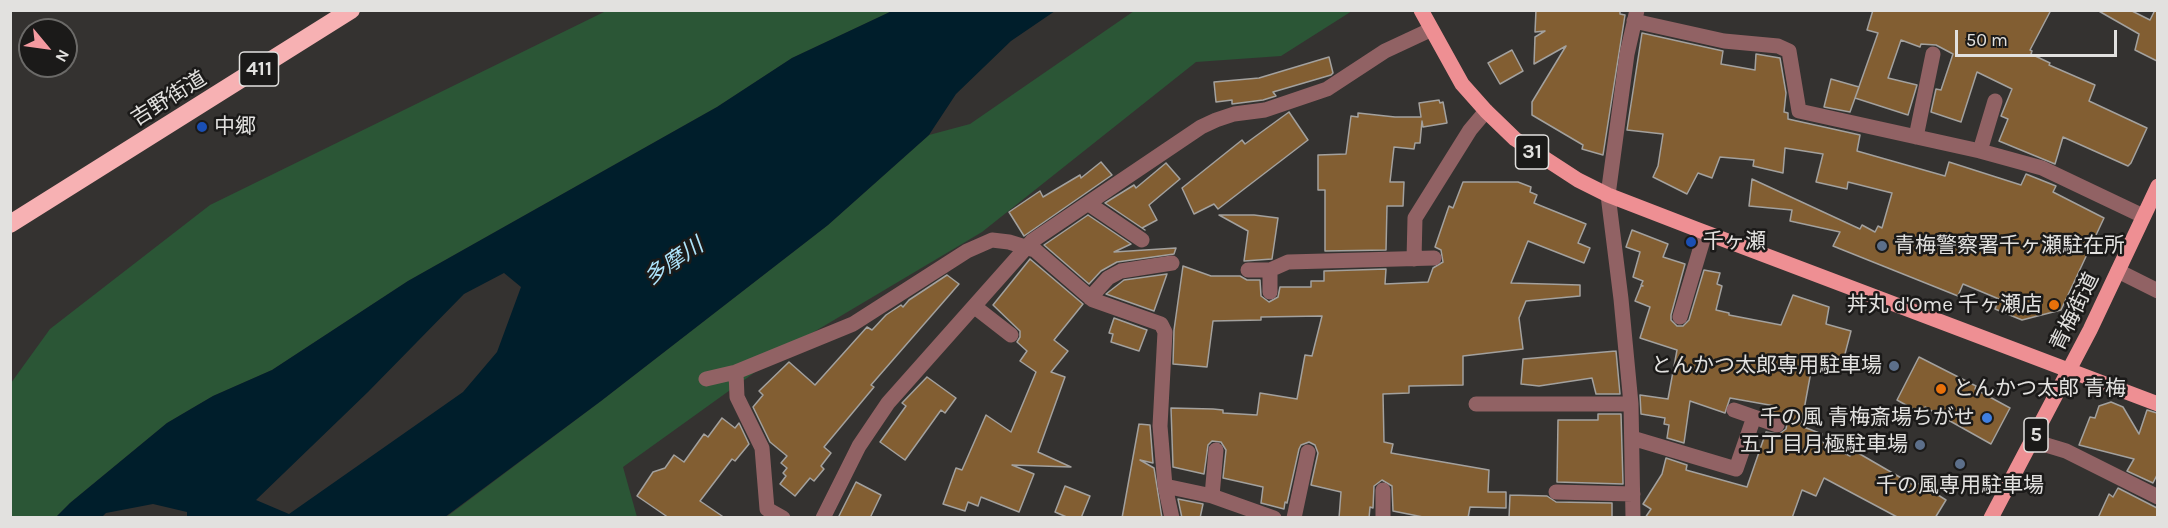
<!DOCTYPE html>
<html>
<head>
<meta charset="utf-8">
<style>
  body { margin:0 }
  #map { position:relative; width:2168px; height:528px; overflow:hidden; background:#343230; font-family:Karla,sans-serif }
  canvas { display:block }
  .frame { position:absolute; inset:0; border:12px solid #e2e1df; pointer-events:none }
  .north { position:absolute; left:18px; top:18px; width:60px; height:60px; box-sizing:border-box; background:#1b1a19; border:2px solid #6b6a68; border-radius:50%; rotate:119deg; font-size:16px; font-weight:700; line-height:24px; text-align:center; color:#e2e1df }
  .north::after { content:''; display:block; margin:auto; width:21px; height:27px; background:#f49aa0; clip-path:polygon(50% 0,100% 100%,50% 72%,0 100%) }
  .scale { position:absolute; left:1955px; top:30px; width:162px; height:27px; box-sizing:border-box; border:3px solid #e2e1df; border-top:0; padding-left:8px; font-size:18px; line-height:21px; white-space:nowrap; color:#e2e1df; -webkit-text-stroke:4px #1b1a19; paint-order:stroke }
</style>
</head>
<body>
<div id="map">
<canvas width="2168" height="528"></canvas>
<div class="frame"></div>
<div class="north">N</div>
<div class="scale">50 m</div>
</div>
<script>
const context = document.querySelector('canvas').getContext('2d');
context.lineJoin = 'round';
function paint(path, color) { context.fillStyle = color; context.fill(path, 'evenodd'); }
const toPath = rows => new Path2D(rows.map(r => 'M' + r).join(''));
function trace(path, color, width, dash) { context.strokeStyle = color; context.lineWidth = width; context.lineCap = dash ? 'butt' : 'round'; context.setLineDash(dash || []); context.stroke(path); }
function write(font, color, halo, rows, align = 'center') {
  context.font = font + ' Karla,"Noto Sans JP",sans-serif'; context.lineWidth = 5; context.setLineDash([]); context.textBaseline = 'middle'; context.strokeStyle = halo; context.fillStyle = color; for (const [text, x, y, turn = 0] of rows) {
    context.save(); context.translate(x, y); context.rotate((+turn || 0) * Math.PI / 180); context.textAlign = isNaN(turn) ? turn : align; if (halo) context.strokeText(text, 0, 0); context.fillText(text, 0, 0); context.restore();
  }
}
paint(toPath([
  [606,11,892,11,792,58,717,107,408,281,272,370,213,396,167,423,70,503,56,517,11,518,11,383,50,329,210,205],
  [1134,11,1352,11,1281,56,1196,62,982,232,797,342,623,467,637,517,445,518,601,401,828,225,929,135,970,124]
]), '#2b5636');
paint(toPath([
  [892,11,1055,11,1011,41,956,94,929,135,828,225,601,401,445,517,187,518,187,512,153,504,106,513,102,517,56,517,70,503,167,423,213,396,272,370,408,281,717,107,792,58],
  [504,273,521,287,497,352,463,392,289,514,256,500,368,392,464,294]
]), '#001e2b');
const building = toPath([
  [1536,10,1620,10,1620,14,1625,15,1603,155,1582,149,1583,145,1532,115,1532,102,1566,46,1534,64,1535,37,1545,31,1535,32,1536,10],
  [1873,10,2051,10,2030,50,2032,51,2031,54,2050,63,2049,65,2095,85,2089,101,2147,128,2131,163,2128,166,2063,137,2055,164,1999,141,2008,119,2001,116,2012,89,1977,72,1961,122,1931,112,1936,89,1941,90,1953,54,1936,45,1921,44,1920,47,1901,40,1888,78,1917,85,1908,115,1855,98,1878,33,1867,30,1873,10],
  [2097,10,2130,10,2150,20,2155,10,2157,10,2157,61,2135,50,2139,34,2097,10],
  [1642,33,1723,51,1721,64,1755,70,1756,54,1780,58,1786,93,1784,112,1788,113,1788,119,1860,135,1857,151,1945,176,1949,162,2021,185,2026,174,2056,186,2053,192,2104,218,2061,310,2022,320,1995,309,1999,299,1963,284,1958,296,1833,246,1840,232,1790,221,1792,210,1749,206,1752,179,1860,229,1862,225,1875,232,1878,226,1882,228,1892,193,1848,182,1847,189,1816,182,1823,154,1785,148,1783,173,1753,166,1754,160,1720,157,1712,178,1698,173,1687,194,1653,177,1658,166,1663,134,1627,130,1642,33],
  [1512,50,1523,71,1500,84,1488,63,1512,50],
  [1329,57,1333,73,1331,75,1273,92,1276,96,1263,100,1232,104,1232,100,1216,102,1214,82,1259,78,1329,57],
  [1831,79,1859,87,1850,112,1824,107,1831,79],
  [1439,100,1440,103,1443,102,1447,123,1423,127,1422,121,1420,143,1415,143,1414,149,1394,147,1390,182,1404,182,1403,206,1387,206,1386,250,1325,251,1325,190,1318,190,1318,155,1346,154,1351,116,1358,117,1358,113,1395,117,1421,117,1419,103,1439,100],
  [1289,112,1308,140,1218,209,1214,204,1194,214,1182,188,1242,140,1245,144,1289,112],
  [1101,162,1112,175,1024,236,1009,212,1040,191,1043,197,1080,175,1081,178,1101,162],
  [1166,163,1180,179,1149,205,1157,220,1142,228,1145,230,1105,203,1134,185,1136,188,1166,163],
  [1463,182,1518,182,1531,187,1530,192,1537,195,1534,203,1586,224,1578,243,1590,248,1584,263,1528,241,1511,283,1580,285,1580,296,1526,301,1519,318,1523,349,1463,356,1463,385,1409,386,1409,393,1383,394,1384,442,1393,444,1391,453,1489,470,1488,492,1506,492,1506,508,1470,507,1468,518,1428,518,1393,511,1392,486,1382,480,1374,486,1373,508,1370,507,1369,518,1339,518,1341,492,1311,485,1318,453,1315,445,1309,442,1301,445,1299,449,1287,503,1285,502,1284,509,1261,503,1263,487,1223,478,1226,450,1221,442,1212,441,1208,445,1204,474,1173,467,1171,408,1213,409,1223,410,1223,413,1257,415,1260,393,1297,399,1305,355,1312,356,1322,316,1261,317,1261,320,1213,321,1207,367,1173,364,1174,330,1183,266,1211,276,1240,276,1247,280,1260,280,1261,296,1269,302,1278,297,1280,287,1311,287,1311,281,1324,281,1324,271,1386,269,1385,284,1428,282,1433,268,1443,262,1441,250,1435,247,1449,206,1453,208,1463,182],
  [1088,215,1131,244,1114,252,1176,248,1174,254,1117,262,1101,271,1089,284,1044,245,1088,215],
  [1219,215,1254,215,1278,218,1272,259,1244,261,1248,231,1219,215],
  [1632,230,1668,244,1663,257,1685,264,1671,315,1671,320,1677,326,1683,326,1689,320,1704,270,1720,273,1717,284,1722,286,1716,310,1729,313,1729,315,1781,325,1793,295,1829,307,1826,324,1851,331,1840,373,1812,366,1801,426,1822,434,1820,441,1850,456,1853,450,1915,486,1917,483,1938,495,1946,500,1935,518,1899,518,1824,478,1816,496,1802,490,1792,518,1645,518,1651,509,1643,504,1662,474,1666,458,1687,465,1686,470,1747,487,1766,432,1779,434,1786,429,1787,424,1784,418,1773,413,1775,406,1730,398,1725,413,1690,401,1684,443,1667,438,1669,425,1664,424,1665,418,1641,414,1640,395,1668,399,1677,350,1640,338,1650,307,1635,301,1641,286,1643,286,1641,285,1643,281,1633,277,1640,252,1626,247,1632,230],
  [1030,259,1083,304,1054,340,1068,351,1051,372,1065,377,1038,452,1071,467,1012,465,1034,474,1019,512,981,497,978,506,968,502,965,511,943,504,956,468,962,470,986,415,1011,432,1036,372,1020,361,1027,351,1017,342,1020,337,1020,331,993,305,1030,259],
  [1167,274,1154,311,1106,294,1124,280,1167,274],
  [947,275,959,284,871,385,874,387,824,447,831,453,821,466,824,469,814,481,810,478,795,496,780,484,786,476,783,473,787,468,781,463,787,456,770,442,753,407,763,395,759,391,789,362,815,385,867,327,872,330,886,315,901,305,903,307,909,300,947,275],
  [1114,318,1147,330,1139,351,1111,342,1113,334,1109,333,1114,318],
  [1616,351,1620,394,1596,394,1592,378,1539,386,1521,384,1523,359,1616,351],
  [1919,357,1976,386,1975,389,2010,408,1991,444,1925,407,1922,414,1897,400,1919,357],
  [927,377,956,398,945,413,941,410,905,460,880,442,906,406,902,403,927,377],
  [2111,402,2123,407,2139,434,2147,410,2157,413,2157,475,2153,483,2127,471,2134,459,2079,445,2090,417,2095,418,2099,406,2111,402],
  [1598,414,1621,414,1623,484,1557,482,1558,420,1598,420,1598,414],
  [722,418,735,428,739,423,749,444,735,461,732,459,700,501,725,518,669,518,637,496,653,472,665,468,674,455,684,462,704,434,708,437,722,418],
  [1139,424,1150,425,1153,463,1140,460,1154,468,1162,518,1122,518,1139,424],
  [856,482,881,495,870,518,838,518,856,482],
  [1065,486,1090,496,1081,518,1069,518,1055,512,1065,486],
  [2118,488,2157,508,2157,518,2098,518,2109,494,2113,497,2118,488],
  [1510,495,1547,496,1556,502,1612,503,1612,518,1509,518,1510,495],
  [1178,499,1203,504,1200,518,1182,518,1178,499]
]);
paint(building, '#825e32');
trace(building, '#a3a19e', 1.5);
trace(toPath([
  [1634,21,1724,41,1778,46,1789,51,1799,111,1980,151,2042,168,2143,216],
  [1916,137,1933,54],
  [1980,151,1995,101],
  [1089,204,1142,240],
  [1414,259,1415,218,1470,130,1486,111],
  [1248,270,1270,270,1288,262,1434,258],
  [2118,271,2158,291],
  [1270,292,1270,270],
  [1090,298,1108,278,1121,271,1172,263],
  [975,307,1011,335],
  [1680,317,1705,233],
  [736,372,737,397,762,448,767,509,783,518],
  [706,379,736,372,853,324,967,251,992,240,1009,242,1035,250,1093,300,1161,324,1165,332,1160,426,1165,486,1172,518],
  [1476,404,1631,404],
  [1734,410,1777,425],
  [1632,438,1736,469,1754,417],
  [2033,441,2066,451,2158,497],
  [1165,486,1212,496,1274,518],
  [1383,490,1383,518],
  [1556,492,1633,494],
  [1212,496,1216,450],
  [823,518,859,446,888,403,1032,241,1201,127,1216,120,1234,114,1265,110,1327,89,1385,51,1430,30],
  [1294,518,1308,452],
  [1633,518,1631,404,1621,299,1608,195,1627,54,1637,10]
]), '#916264', 15);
trace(toPath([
  [1421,10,1462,84,1486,111,1515,139,1578,180,1608,195,1696,229,2158,404],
  [1991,518,2090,330,2158,186]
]), '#ee8f93', 15);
trace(toPath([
  [10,224,351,10]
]), '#f7b1b3', 18);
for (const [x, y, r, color] of [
  [202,127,6,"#1a4fb4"],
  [1691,242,6,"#1a4fb4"],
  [1882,246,6,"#5c6f8a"],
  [2054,305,6,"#e8710a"],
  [1894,366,6,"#5c6f8a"],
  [1941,389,6,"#e8710a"],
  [1987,418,6,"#3f7fe0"],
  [1920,445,6,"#5c6f8a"],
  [1960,464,6,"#5c6f8a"]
]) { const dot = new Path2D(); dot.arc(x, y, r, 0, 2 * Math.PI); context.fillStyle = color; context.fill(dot); trace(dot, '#1b1a19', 2); }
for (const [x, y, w] of [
  [259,69,39],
  [1532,152,33],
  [2036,435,24]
]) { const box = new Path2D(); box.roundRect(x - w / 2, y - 17, w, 34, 4.5); context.fillStyle = '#1b1a19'; context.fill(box); trace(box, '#e2e1df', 1.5); }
write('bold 20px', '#e2e1df', null, [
  ["411",259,69],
  ["31",1532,152],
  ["5",2036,435]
]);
write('21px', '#e2e1df', '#1b1a19', [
  ["吉野街道",169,99,-32],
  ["青梅街道",2075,312,-64]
]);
write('21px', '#e2e1df', '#1b1a19', [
  ["中郷",214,127],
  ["千ヶ瀬",1703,242],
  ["青梅警察署千ヶ瀬駐在所",1894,246],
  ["丼丸 d'Ome 千ヶ瀬店",2042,305,"right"],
  ["とんかつ太郎専用駐車場",1882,366,"right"],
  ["とんかつ太郎 青梅",1953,389],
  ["千の風 青梅斎場ちがせ",1975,418,"right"],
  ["五丁目月極駐車場",1908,445,"right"],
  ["千の風専用駐車場",1960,486,"center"]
], 'left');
write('italic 22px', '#aee4fb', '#1b1a19', [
  ["多摩川",674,262,-34]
]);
</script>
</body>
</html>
